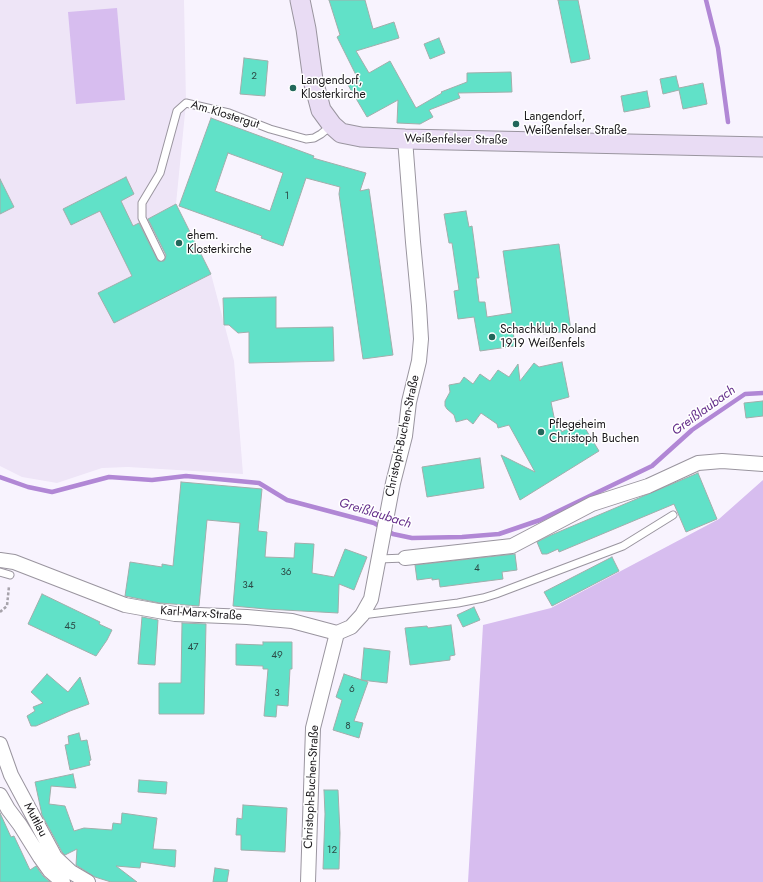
<!DOCTYPE html>
<html>
<head>
<meta charset="utf-8">
<style>
  body { margin:0 }
  canvas { display:block; background:#f8f3fe }
</style>
</head>
<body>
<canvas width="763" height="882"></canvas>
<script>
const context = document.querySelector('canvas').getContext('2d');
context.lineJoin = 'round';
function paint(path, color) { context.fillStyle = color; context.fill(path, 'evenodd'); }
const toPath = rows => new Path2D(rows.map(r => 'M' + r).join(''));
function trace(path, color, width, dash) { context.strokeStyle = color; context.lineWidth = width; context.lineCap = dash ? 'butt' : 'round'; context.setLineDash(dash || []); context.stroke(path); }
function write(font, color, halo, rows, align = 'center') {
  context.font = font + ' Jost,sans-serif'; context.lineWidth = 3; context.setLineDash([]); context.textBaseline = 'middle'; context.strokeStyle = halo; context.fillStyle = color; for (const [text, x, y, turn = 0] of rows) {
    context.save(); context.translate(x, y); context.rotate((+turn || 0) * Math.PI / 180); context.textAlign = isNaN(turn) ? turn : align; if (halo) context.strokeText(text, 0, 0); context.fillText(text, 0, 0); context.restore();
  }
}
paint(toPath([
  [0,0,184,0,186,103,176,204,150,218,185,287,211,274,234,361,243,474,128,467,102,468,57,483,22,477,0,466]
]), '#eee5f7');
paint(toPath([
  [117,8,125,100,76,104,68,12],
  [763,480,763,882,468,882,483,625,551,608,719,519]
]), '#d7bdef');
trace(toPath([
  [706,0,718,48,728,122],
  [0,477,28,487,52,492,109,477,152,480,186,476,259,483,287,500,374,523,393,534,412,538,462,537,499,534,540,520,652,466,692,430,745,394,763,393]
]), '#b187d5', 4.5);
const building = toPath([
  [329,0,365,0,373,29,394,22,399,38,356,51,369,73,390,61,416,108,442,93,441,92,467,82,467,73,511,72,512,92,458,93,460,98,429,110,433,117,420,124,397,123,398,100,367,117,348,85,358,79,337,37,340,35,329,0],
  [558,0,578,0,590,59,571,63,558,0],
  [439,38,445,53,430,59,424,44,439,38],
  [244,58,268,61,265,96,240,94,244,58],
  [676,76,679,88,703,83,707,104,683,109,679,90,663,94,660,79,676,76],
  [647,91,650,107,624,112,621,96,647,91],
  [211,118,314,156,313,158,366,173,360,191,369,189,393,355,363,359,339,194,340,187,306,178,283,246,261,238,262,236,179,206,211,118],
  [228,153,283,173,270,211,215,191,228,153],
  [126,177,134,194,121,201,133,226,139,223,158,261,164,261,165,259,166,255,148,219,176,204,211,274,114,323,98,293,132,276,100,211,71,225,63,209,126,177],
  [0,179,14,207,0,214,0,179],
  [466,211,469,227,472,226,479,278,476,278,479,302,485,302,487,317,512,313,503,251,559,244,571,331,543,334,542,327,513,331,515,346,480,351,474,317,458,319,454,291,459,290,452,243,449,243,444,214,466,211],
  [276,297,276,328,333,327,334,361,249,363,249,332,238,333,229,325,224,325,223,298,276,297],
  [562,362,569,397,551,402,554,417,562,432,580,420,599,451,520,500,501,455,535,472,509,425,498,428,497,424,481,413,473,424,467,419,456,422,454,415,447,409,445,406,445,401,450,392,449,385,460,383,464,377,473,384,480,374,490,381,498,370,509,377,518,364,520,381,534,363,539,367,562,362],
  [763,401,763,416,746,418,744,403,763,401],
  [480,458,484,488,427,497,422,467,480,458],
  [698,473,717,519,686,532,674,504,559,552,558,549,547,554,542,554,537,542,549,536,698,473],
  [181,482,262,489,258,531,267,532,265,557,294,558,295,543,314,544,312,573,334,577,345,549,367,557,354,590,339,584,338,613,266,609,233,606,240,523,207,520,199,606,160,603,125,596,130,562,162,567,162,564,173,566,181,482],
  [515,554,517,570,502,572,503,579,440,587,439,579,432,580,432,578,417,580,415,565,515,554],
  [612,557,619,571,552,606,544,592,612,557],
  [42,594,100,622,99,624,112,630,107,640,96,656,28,624,42,594],
  [474,607,480,620,463,627,457,615,474,607],
  [142,617,158,620,155,665,138,664,142,617],
  [182,623,206,624,204,714,159,714,159,683,181,683,182,623],
  [451,625,455,655,450,656,450,660,410,665,405,628,427,626,428,628,451,625],
  [263,642,292,642,292,669,290,669,288,706,277,705,276,717,264,716,268,669,263,669,263,666,236,665,236,644,263,645,263,642],
  [364,648,390,651,387,683,361,680,364,648],
  [47,674,68,692,80,677,89,704,70,711,36,726,31,726,27,716,35,711,33,707,43,703,31,692,47,674],
  [344,674,368,682,354,721,363,723,359,738,333,730,342,700,336,697,344,674],
  [79,733,81,741,87,740,91,760,89,761,90,765,70,770,65,745,69,744,68,736,79,733],
  [73,774,76,788,51,786,49,804,65,806,74,831,84,828,112,830,113,823,121,824,122,813,157,818,153,849,176,850,175,867,141,862,140,868,116,866,137,882,111,882,95,877,76,865,77,849,65,855,62,852,42,815,35,782,73,774],
  [139,780,167,782,166,794,138,792,139,780],
  [324,790,338,790,340,833,339,869,323,869,325,814,324,790],
  [243,805,287,808,285,852,241,850,241,835,236,835,237,818,242,819,243,805],
  [0,813,11,837,14,836,30,870,36,866,43,876,50,882,0,882,0,813],
  [215,868,229,870,227,882,213,882,215,868]
]);
paint(building, '#61e1c8');
trace(building, '#a1aeab', 1);
const lane = toPath([
  [161,257,142,218,142,203,160,173,177,111,186,103,229,113,270,129,306,139,314,138,321,134,332,125],
  [379,559,405,558],
  [0,572,10,575],
  [362,615,458,603,483,598,496,594,623,546,673,515]
]);
const street = toPath([
  [405,558,512,546,592,504,648,486,698,463,722,461,763,464],
  [0,560,14,562,125,605,175,614,247,617,292,621,337,633],
  [337,633,351,627,362,615,371,599,393,483,405,436,409,402,419,361,421,339,419,306,413,242,405,139],
  [0,744,11,775,55,857,71,872,88,882],
  [0,795,8,809,20,825,40,857,50,871,63,882],
  [308,882,313,728,337,633]
]);
const secondary = toPath([
  [300,0,306,29,313,80,321,110,332,125,341,133,361,137,405,139,763,147]
]);
trace(lane, '#9a959f', 9);
trace(street, '#9a959f', 16);
trace(secondary, '#9a959f', 21);
trace(toPath([
  [0,612,7,606,9,586]
]), '#a7a3ab', 2.5, [3, 2]);
trace(lane, '#fff', 7);
trace(street, '#fff', 14);
trace(secondary, '#e9dcf4', 19);
for (const [x, y, r, color] of [
  [293,88,4,"#22675a"],
  [516,124,4,"#22675a"],
  [179,243,4,"#22675a"],
  [492,337,4,"#22675a"],
  [541,432,4,"#22675a"]
]) { const dot = new Path2D(); dot.arc(x, y, r, 0, 2 * Math.PI); context.fillStyle = color; context.fill(dot); trace(dot, '#fff', 1.5); }
write('10px', '#2c4b47', null, [
  ["2",254,77],
  ["1",287,197],
  ["4",477,569],
  ["36",286,573],
  ["34",248,586],
  ["45",70,627],
  ["47",193,648],
  ["49",277,656],
  ["6",352,690],
  ["3",277,694],
  ["8",348,727],
  ["12",332,851]
]);
write('12px', '#1b191c', '#fff', [
  ["Langendorf,",301,81],
  ["Klosterkirche",301,95],
  ["Langendorf,",524,117],
  ["Weißenfelser Straße",524,131],
  ["ehem.",187,236],
  ["Klosterkirche",187,250],
  ["Schachklub Roland",500,330],
  ["1919 Weißenfels",500,344],
  ["Pflegeheim",549,425],
  ["Christoph Buchen",549,439]
], 'left');
write('12px', '#1b191c', '#fff', [
  ["Am Klostergut",225,115,17],
  ["Weißenfelser Straße",456,140,1],
  ["Christoph-Buchen-Straße",403,436,-78],
  ["Karl-Marx-Straße",201,614,4],
  ["Christoph-Buchen-Straße",312,787,-87],
  ["Muttlau",35,820,62]
]);
write('italic 13px', '#652f8b', '#fff', [
  ["Greißlaubach",704,411,-36],
  ["Greißlaubach",375,514,17]
]);
</script>
</body>
</html>
